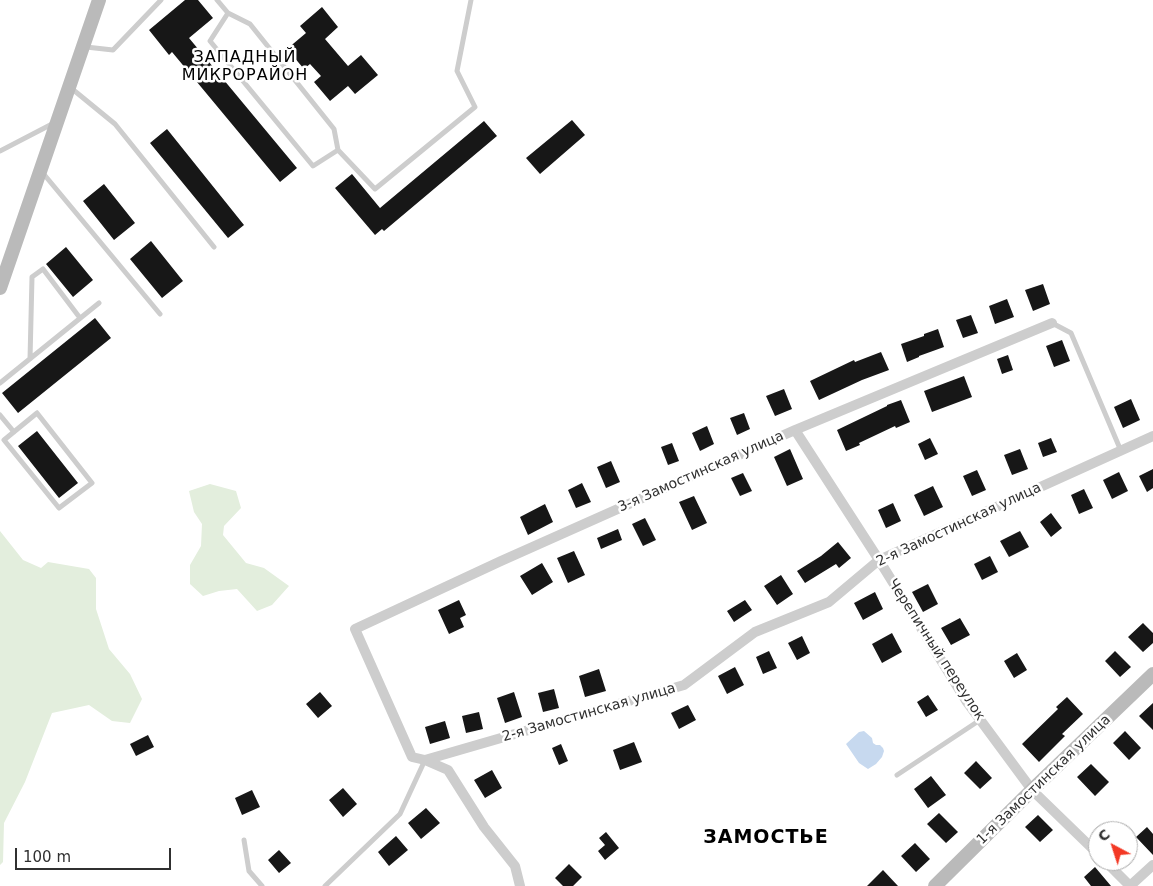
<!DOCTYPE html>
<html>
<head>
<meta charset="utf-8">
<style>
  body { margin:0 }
  #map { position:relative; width:1153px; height:886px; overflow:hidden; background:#fff; font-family:"DejaVu Sans",sans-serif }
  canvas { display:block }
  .north { position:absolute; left:1088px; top:821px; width:50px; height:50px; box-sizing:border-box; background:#fff; border:1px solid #acacac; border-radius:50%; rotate:320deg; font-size:14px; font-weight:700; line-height:20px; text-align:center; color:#303030 }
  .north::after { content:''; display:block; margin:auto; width:18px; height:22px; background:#f33925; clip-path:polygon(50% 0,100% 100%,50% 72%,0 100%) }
  .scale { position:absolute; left:15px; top:848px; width:156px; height:22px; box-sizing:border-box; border:2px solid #303030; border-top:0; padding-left:6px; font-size:15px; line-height:18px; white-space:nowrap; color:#303030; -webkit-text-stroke:4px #fff; paint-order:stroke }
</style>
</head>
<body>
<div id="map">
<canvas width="1153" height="886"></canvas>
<div class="north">С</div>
<div class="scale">100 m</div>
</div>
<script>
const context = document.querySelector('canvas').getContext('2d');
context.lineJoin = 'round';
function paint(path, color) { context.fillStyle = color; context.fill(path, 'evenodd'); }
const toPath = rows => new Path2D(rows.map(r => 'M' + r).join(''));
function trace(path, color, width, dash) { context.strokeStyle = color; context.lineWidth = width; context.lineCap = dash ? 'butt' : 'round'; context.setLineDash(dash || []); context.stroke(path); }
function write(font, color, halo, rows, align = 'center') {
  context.font = font + ' "DejaVu Sans",sans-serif'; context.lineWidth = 5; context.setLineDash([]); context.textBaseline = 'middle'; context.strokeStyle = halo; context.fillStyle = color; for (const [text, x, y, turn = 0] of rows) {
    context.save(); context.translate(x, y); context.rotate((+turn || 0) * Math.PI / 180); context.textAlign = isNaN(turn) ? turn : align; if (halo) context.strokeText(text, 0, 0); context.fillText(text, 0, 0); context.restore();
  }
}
paint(toPath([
  [210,484,236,491,241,508,224,526,223,535,246,563,264,568,289,586,272,605,257,611,237,589,219,591,203,596,190,584,190,565,201,546,202,524,194,512,189,491],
  [0,531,23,560,41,568,48,562,89,569,96,578,96,609,109,649,130,674,142,699,130,723,112,721,89,705,52,713,25,782,4,823,3,862,0,865]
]), '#e3eedd');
paint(toPath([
  [864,731,872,738,873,743,876,745,880,745,883,748,884,751,882,757,876,764,868,769,859,763,846,744,859,732]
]), '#c7d9ef');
paint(toPath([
  [185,0,198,0,213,18,189,38,297,168,280,182,172,52,169,55,149,30],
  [322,7,338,27,325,39,348,66,361,55,378,75,355,94,348,86,330,101,314,82,321,76,310,64,304,69,287,49,306,33,300,26],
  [572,120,585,135,540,174,526,158],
  [484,121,497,136,384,231,382,229,375,235,335,188,352,174,380,208],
  [167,129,244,225,228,238,150,143],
  [104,184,135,223,114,240,83,201],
  [151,241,183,281,162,298,130,259],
  [66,247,93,280,73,297,46,264],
  [1043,284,1050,304,1033,311,1025,290],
  [1007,299,1014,317,995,324,989,306],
  [971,315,978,333,963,338,956,320],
  [95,318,111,338,18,413,2,393],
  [938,329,944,347,919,356,919,357,907,362,901,344,924,336,924,334],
  [1062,340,1070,361,1054,367,1046,346],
  [881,352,889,370,862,380,819,400,810,381,854,360,855,362],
  [1008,355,1013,370,1002,374,997,359],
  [964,376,972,397,932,412,924,391],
  [784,389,792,409,775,416,766,396],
  [1131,399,1140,420,1123,428,1114,407],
  [901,400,910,422,896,428,895,426,859,443,860,445,846,451,837,430,887,406,887,405],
  [744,413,750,429,737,435,730,418],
  [707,426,714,444,700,451,692,433],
  [37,431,78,483,59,498,18,446],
  [930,438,938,454,925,460,918,444],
  [1051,438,1057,452,1043,457,1038,443],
  [672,443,679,461,668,465,661,447],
  [790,449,803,479,787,486,774,457],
  [1020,449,1028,469,1012,475,1004,455],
  [611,461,620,482,606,488,597,467],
  [1153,469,1153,488,1147,492,1139,476],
  [977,470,986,490,972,496,963,476],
  [1119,472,1128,491,1112,499,1103,480],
  [743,473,752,491,740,496,731,478],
  [582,483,591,502,576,508,568,490],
  [933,486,943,507,924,516,914,495],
  [1084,489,1093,508,1079,514,1071,495],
  [694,496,707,523,692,530,679,502],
  [893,503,901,521,886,528,878,510],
  [545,504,553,522,528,535,520,517],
  [1051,513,1062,528,1051,537,1040,522],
  [645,518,656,540,643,546,632,524],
  [618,529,622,540,601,549,597,538],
  [1020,531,1029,547,1009,557,1000,541],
  [838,542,851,558,839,568,836,564,805,583,797,571,821,556],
  [574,551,585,575,568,583,557,558],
  [990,556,998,572,982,580,974,564],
  [542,563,553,582,532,595,520,576],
  [781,575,793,594,777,605,764,586],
  [928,584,938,604,923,612,912,592],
  [875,592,883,609,863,620,854,603],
  [459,600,466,615,460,618,464,627,449,634,438,610],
  [745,600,752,610,734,622,727,611],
  [960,618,970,635,951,645,941,628],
  [1143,623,1153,633,1153,643,1143,652,1128,637],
  [892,633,902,652,882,663,872,644],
  [802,636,810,653,797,660,788,643],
  [769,651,777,668,763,674,756,657],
  [1115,651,1131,667,1120,677,1105,661],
  [1017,653,1027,670,1014,678,1004,661],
  [735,667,744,685,727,694,718,676],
  [599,669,606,691,585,697,579,676],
  [554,689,559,708,543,712,538,693],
  [320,692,332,706,318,718,306,704],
  [514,692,522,717,505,723,497,698],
  [928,695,938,710,926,717,917,702],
  [1067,697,1083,714,1062,734,1065,736,1039,762,1022,744,1058,709,1056,707],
  [1153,703,1153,730,1139,716],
  [688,705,696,720,679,729,671,713],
  [479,712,483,729,466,733,462,716],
  [445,721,450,738,430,744,425,727],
  [1125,731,1141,748,1129,760,1113,743],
  [148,735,154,747,136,756,130,744],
  [634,742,642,762,620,770,613,750],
  [561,744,568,761,559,765,552,748],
  [976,761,992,778,980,789,964,773],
  [1091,764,1109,782,1095,796,1077,777],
  [492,770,502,788,485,798,474,780],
  [931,776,946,795,928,808,914,789],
  [343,788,357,804,343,817,329,800],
  [252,790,260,807,242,815,235,798],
  [426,808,440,823,421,839,408,823],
  [939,813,958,832,946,843,927,824],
  [1038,815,1053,830,1040,842,1025,827],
  [1147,827,1153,834,1153,855,1136,837],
  [606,832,619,848,605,860,598,851,605,845,599,838],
  [396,836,408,850,389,866,378,852],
  [915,843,930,859,916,872,901,856],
  [279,850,291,863,279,873,268,860],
  [569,864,582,877,573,886,563,886,555,878],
  [1095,867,1111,886,1091,886,1084,877],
  [883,870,898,886,867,886]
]), '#171717');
trace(toPath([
  [217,0,228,13,250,24,334,129,338,150],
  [228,13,210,41,313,166,338,150,375,189,475,107,457,71,471,0],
  [86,47,113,50,161,0],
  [71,88,115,124,214,247],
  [0,151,54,123],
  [42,172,160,314],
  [1052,323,1071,333,1121,451],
  [30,359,32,277,43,269,80,318],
  [0,383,99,303],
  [37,413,92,483,59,508,4,440,37,413],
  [0,415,14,432],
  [897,775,980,720],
  [244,840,249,871,262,886],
  [325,886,400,814,425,760]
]), '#cdcdcd', 5);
trace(toPath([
  [795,430,879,560,967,702,1032,790,1098,854],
  [425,760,684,685,755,632,829,602,879,560,1153,436],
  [1105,861,1130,886],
  [520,886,515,866,484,827,448,770,425,760,412,757,355,629,501,561,795,430,1052,323],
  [1130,886,1153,865]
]), '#cdcdcd', 10);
trace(toPath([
  [0,288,99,0],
  [935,886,1032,790,1153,674]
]), '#bababa', 14);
write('14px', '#303030', '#fff', [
  ["3-я Замостинская улица",701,472,-24],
  ["2-я Замостинская улица",959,525,-25],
  ["Черепичный переулок",936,650,57],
  ["2-я Замостинская улица",589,713,-16],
  ["1-я Замостинская улица",1044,780,-44]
]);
context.letterSpacing = '1px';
write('16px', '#000', '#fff', [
  ["ЗАПАДНЫЙ",245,58],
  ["МИКРОРАЙОН",245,76]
]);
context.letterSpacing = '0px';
context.letterSpacing = '1px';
write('bold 19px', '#000', '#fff', [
  ["ЗАМОСТЬЕ",766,838]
]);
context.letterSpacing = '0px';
</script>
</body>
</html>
